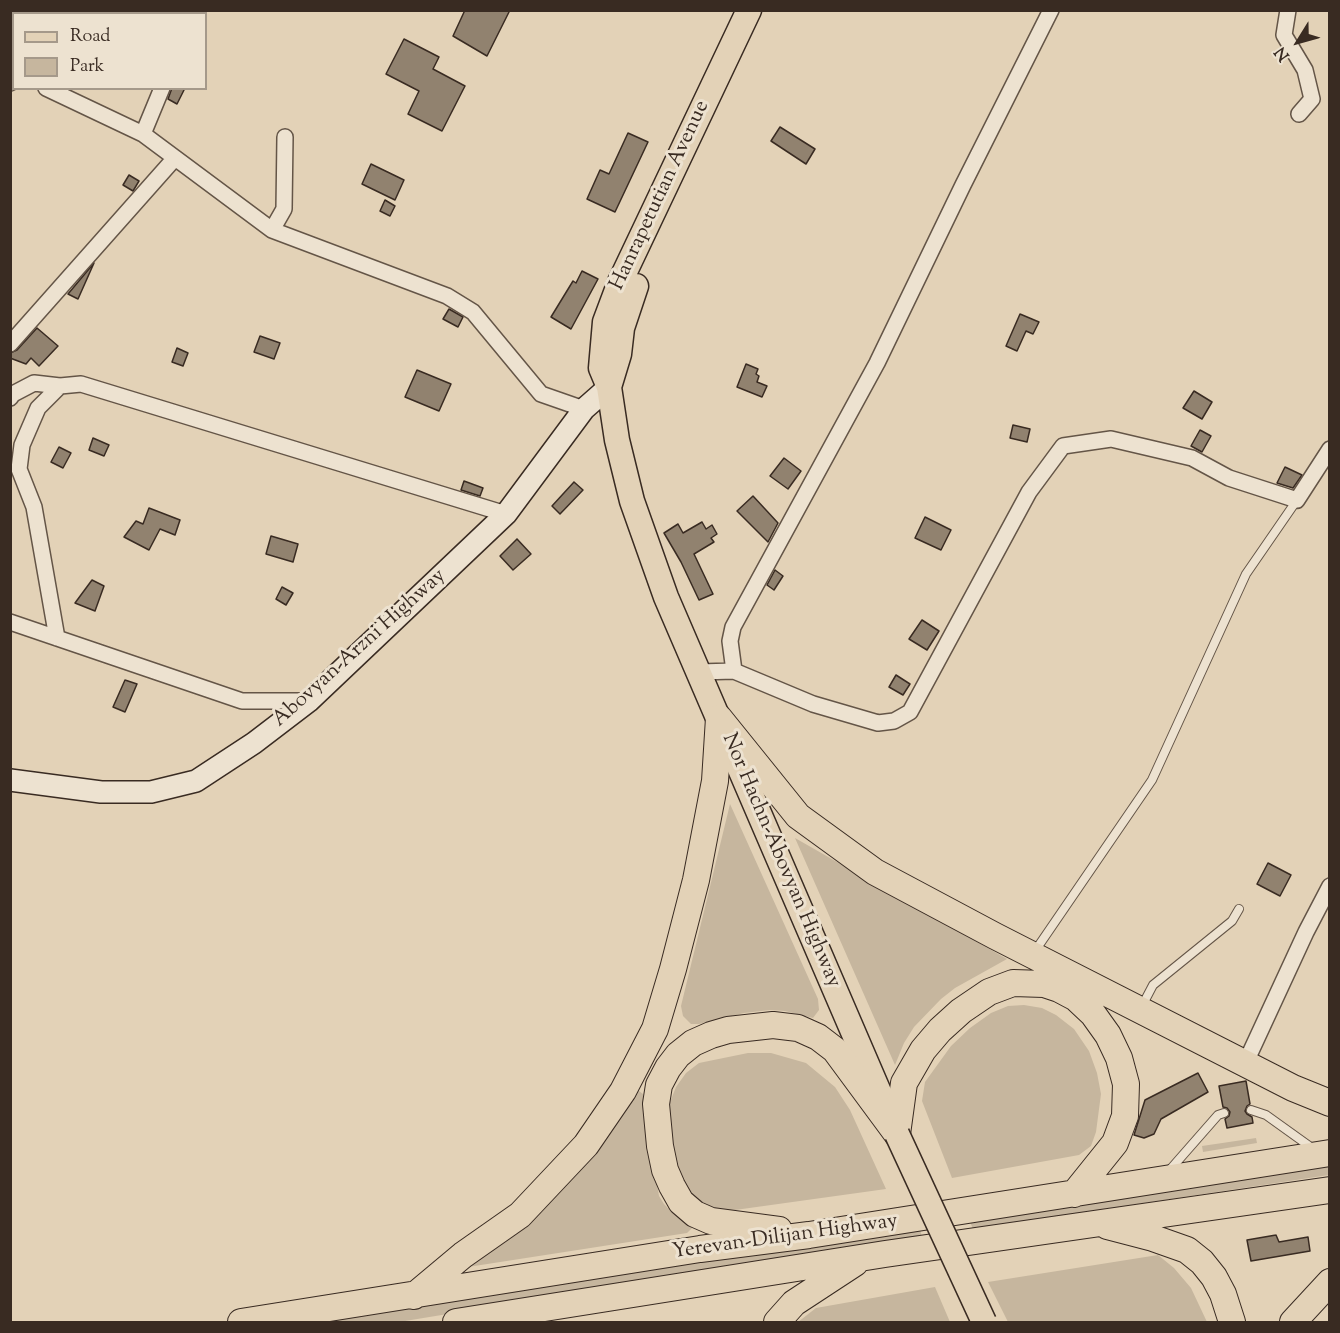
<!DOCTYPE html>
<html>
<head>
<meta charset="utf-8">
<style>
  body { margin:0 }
  #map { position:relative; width:1340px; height:1333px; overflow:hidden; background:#e3d2b7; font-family:"Sorts Mill Goudy",serif }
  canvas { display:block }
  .frame { position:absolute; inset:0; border:12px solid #392b22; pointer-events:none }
  .legend { position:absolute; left:12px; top:12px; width:195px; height:78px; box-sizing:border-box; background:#ede2d0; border:2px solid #a5998a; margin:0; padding:8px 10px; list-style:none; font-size:18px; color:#392b22 }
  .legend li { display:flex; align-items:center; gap:12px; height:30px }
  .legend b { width:30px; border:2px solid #a5998a }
  .north { position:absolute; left:1268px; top:12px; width:60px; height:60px; -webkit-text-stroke:4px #ede2d0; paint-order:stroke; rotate:233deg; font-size:16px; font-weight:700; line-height:24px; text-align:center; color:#392b22 }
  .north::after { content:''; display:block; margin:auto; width:21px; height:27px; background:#392b22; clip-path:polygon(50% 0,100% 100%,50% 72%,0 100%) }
</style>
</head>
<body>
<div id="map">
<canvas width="1340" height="1333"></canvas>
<div class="frame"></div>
<ul class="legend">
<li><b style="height:8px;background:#e3d2b7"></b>Road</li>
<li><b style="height:16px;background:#c6b69e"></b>Park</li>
</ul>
<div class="north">N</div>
</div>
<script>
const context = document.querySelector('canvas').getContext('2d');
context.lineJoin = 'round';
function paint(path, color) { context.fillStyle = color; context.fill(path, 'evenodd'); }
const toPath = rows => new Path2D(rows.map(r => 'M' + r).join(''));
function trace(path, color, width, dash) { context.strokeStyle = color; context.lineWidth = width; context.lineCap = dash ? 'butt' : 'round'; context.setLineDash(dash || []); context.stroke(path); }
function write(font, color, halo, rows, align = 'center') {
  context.font = font + ' "Sorts Mill Goudy",serif'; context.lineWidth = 6; context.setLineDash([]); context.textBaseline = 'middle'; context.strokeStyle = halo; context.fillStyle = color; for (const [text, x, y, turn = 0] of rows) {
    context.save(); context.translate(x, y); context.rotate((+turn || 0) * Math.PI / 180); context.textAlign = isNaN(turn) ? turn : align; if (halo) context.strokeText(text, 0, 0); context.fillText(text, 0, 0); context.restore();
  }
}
paint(toPath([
  [730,804,818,999,819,1010,813,1018,785,1011,770,1010,744,1013,699,1024,691,1024,683,1016,681,1006],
  [795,838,1007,959,955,988,941,999,914,1027,904,1043,895,1065],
  [1024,1005,1042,1008,1056,1015,1074,1029,1089,1051,1097,1073,1101,1094,1096,1132,1091,1146,1079,1155,952,1178,922,1101,925,1082,951,1046,970,1028,991,1013,1008,1006],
  [748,1053,771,1053,806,1063,835,1087,850,1110,886,1189,735,1210,712,1210,699,1203,686,1188,680,1176,671,1137,668,1117,670,1102,676,1087,686,1073,699,1063],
  [639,1091,643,1094,644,1111,659,1196,664,1204,671,1211,691,1221,692,1228,687,1233,468,1267,633,1092],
  [1256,1138,1257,1143,1203,1152,1202,1146],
  [1329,1165,1329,1175,973,1229,968,1217],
  [918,1224,922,1236,399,1322,322,1322],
  [1158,1255,1174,1268,1191,1288,1207,1322,1008,1322,988,1282],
  [935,1287,950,1322,798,1322,816,1308]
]), '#c6b69e');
const building = toPath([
  [465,10,510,10,487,56,453,36,465,10],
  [404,39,439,57,433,69,465,86,442,131,408,114,419,91,386,74,404,39],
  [172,88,185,88,177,104,168,99,172,88],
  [780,127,815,149,806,164,771,141,780,127],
  [628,133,648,142,615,212,587,199,600,170,609,174,628,133],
  [371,164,404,180,395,200,362,184,371,164],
  [129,175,139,181,133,191,123,185,129,175],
  [385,200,395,206,390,216,380,211,385,200],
  [94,263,78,299,68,294,94,263],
  [582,271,598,279,571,329,551,317,573,281,576,283,582,271],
  [449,309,463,317,458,327,443,319,449,309],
  [1020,314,1039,322,1033,334,1026,331,1017,351,1006,346,1020,314],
  [37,328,58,346,39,366,31,358,26,364,10,358,10,353,17,350,37,328],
  [260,336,280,343,274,359,254,352,260,336],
  [177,348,188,353,183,366,172,362,177,348],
  [746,364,758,369,756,374,759,376,757,382,767,386,762,397,737,387,746,364],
  [417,370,451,384,439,411,405,397,417,370],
  [1194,391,1212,402,1202,419,1183,408,1194,391],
  [1013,425,1030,429,1027,442,1010,438,1013,425],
  [1200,430,1211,436,1202,452,1191,446,1200,430],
  [93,438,109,445,104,456,89,450,93,438],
  [59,447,71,453,63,468,51,462,59,447],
  [784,458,801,471,788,489,770,476,784,458],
  [1285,467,1302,475,1293,488,1277,483,1285,467],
  [464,481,483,488,480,496,461,490,464,481],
  [574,482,583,490,560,514,552,506,574,482],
  [753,496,778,523,768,542,737,511,753,496],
  [149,508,180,520,175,535,160,529,149,550,124,537,136,521,143,524,149,508],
  [925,517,951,530,941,550,915,538,925,517],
  [702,522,706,529,712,525,717,534,711,538,714,542,694,554,713,594,699,600,681,562,664,533,678,524,683,533,702,522],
  [271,536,298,544,293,562,266,554,271,536],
  [517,539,531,554,513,570,500,556,517,539],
  [775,570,783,576,774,590,767,585,775,570],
  [92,580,104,586,95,611,75,603,92,580],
  [282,587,293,593,286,605,276,599,282,587],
  [922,620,939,631,927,650,909,639,922,620],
  [896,675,910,684,903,695,889,687,896,675],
  [125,680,137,684,125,712,113,707,125,680],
  [1268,863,1291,875,1280,896,1257,884,1268,863],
  [1198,1073,1208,1092,1161,1119,1154,1134,1144,1138,1134,1135,1145,1100,1198,1073],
  [1246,1081,1250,1104,1247,1106,1245,1111,1247,1114,1252,1117,1253,1123,1227,1128,1225,1119,1229,1116,1230,1112,1227,1108,1223,1107,1219,1086,1246,1081],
  [1276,1235,1279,1242,1308,1237,1310,1251,1251,1261,1247,1240,1276,1235]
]);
paint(building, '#91826f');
trace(building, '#392b22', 1.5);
const service = toPath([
  [1035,951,1152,780,1246,574,1297,500],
  [1142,1006,1153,985,1232,921,1239,909],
  [1251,1110,1266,1115,1312,1148],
  [1168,1172,1218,1115,1224,1113]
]);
const minor = toPath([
  [179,10,180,14],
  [1288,10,1284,35,1305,70,1312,99,1299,114],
  [10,83,14,80],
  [46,88,143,134,272,230,447,296,473,312,541,394,584,409],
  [143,134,162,88],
  [272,230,284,209,285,137],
  [10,344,175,158],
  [10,398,13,394,34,383,60,386],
  [10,622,242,701,309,701],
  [57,638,34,507,19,469,22,445,38,408,60,386,81,384,506,514],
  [734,671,730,641,733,627,877,363,963,185,1051,10],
  [699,672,734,671,813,704,878,723,894,721,910,712,1029,492,1063,446,1111,439,1192,458,1229,478,1297,500,1330,449],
  [1245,1064,1306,932,1330,886]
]);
const secondary = toPath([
  [10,780,101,792,151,792,196,781,254,743,309,701,506,514,584,409,609,387]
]);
const primary = toPath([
  [749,10,620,282,605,322,601,368,609,387,617,440,632,501,666,597,888,1113],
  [609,387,619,354,622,328,636,286]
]);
const trunk = toPath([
  [719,718,798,816,875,872,995,936,1293,1088,1330,1103],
  [897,1134,904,1083,923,1050,940,1030,961,1011,989,992,1013,983,1044,984,1059,989,1076,998,1093,1014,1108,1035,1119,1058,1126,1084,1125,1116,1115,1143,1074,1194],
  [1107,1226,1153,1238,1187,1250,1202,1262,1214,1277,1223,1294,1232,1322],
  [779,1230,711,1221,695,1214,681,1202,672,1186,665,1170,660,1146,656,1104,659,1085,668,1068,678,1055,693,1043,711,1035,728,1030,773,1025,798,1028,818,1037,835,1050,897,1134],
  [414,1296,463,1255,520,1215,586,1145,623,1091,655,1029,673,969,696,880,715,781,719,718],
  [241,1322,700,1249,809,1235,1330,1153],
  [456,1322,885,1254,1330,1190],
  [777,1322,794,1303,855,1263],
  [1293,1322,1330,1282]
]);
trace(service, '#645547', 10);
trace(minor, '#645547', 18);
trace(secondary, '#392b22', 24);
trace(primary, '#392b22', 27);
trace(trunk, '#392b22', 28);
trace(service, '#ede2d0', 8);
trace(minor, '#ede2d0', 15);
trace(secondary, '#ede2d0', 21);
trace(primary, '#e3d2b7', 24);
trace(trunk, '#e3d2b7', 26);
const primaryBridge = toPath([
  [897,1134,984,1322]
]);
trace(primaryBridge, '#392b22', 27, []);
trace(primaryBridge, '#e3d2b7', 24);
write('21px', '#392b22', '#ede2d0', [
  ["Hanrapetutian Avenue",661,196,-65],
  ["Abovyan-Arzni Highway",360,649,-42],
  ["Nor Hachn-Abovyan Highway",780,861,67],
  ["Yerevan-Dilijan Highway",785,1238,-8]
]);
</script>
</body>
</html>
